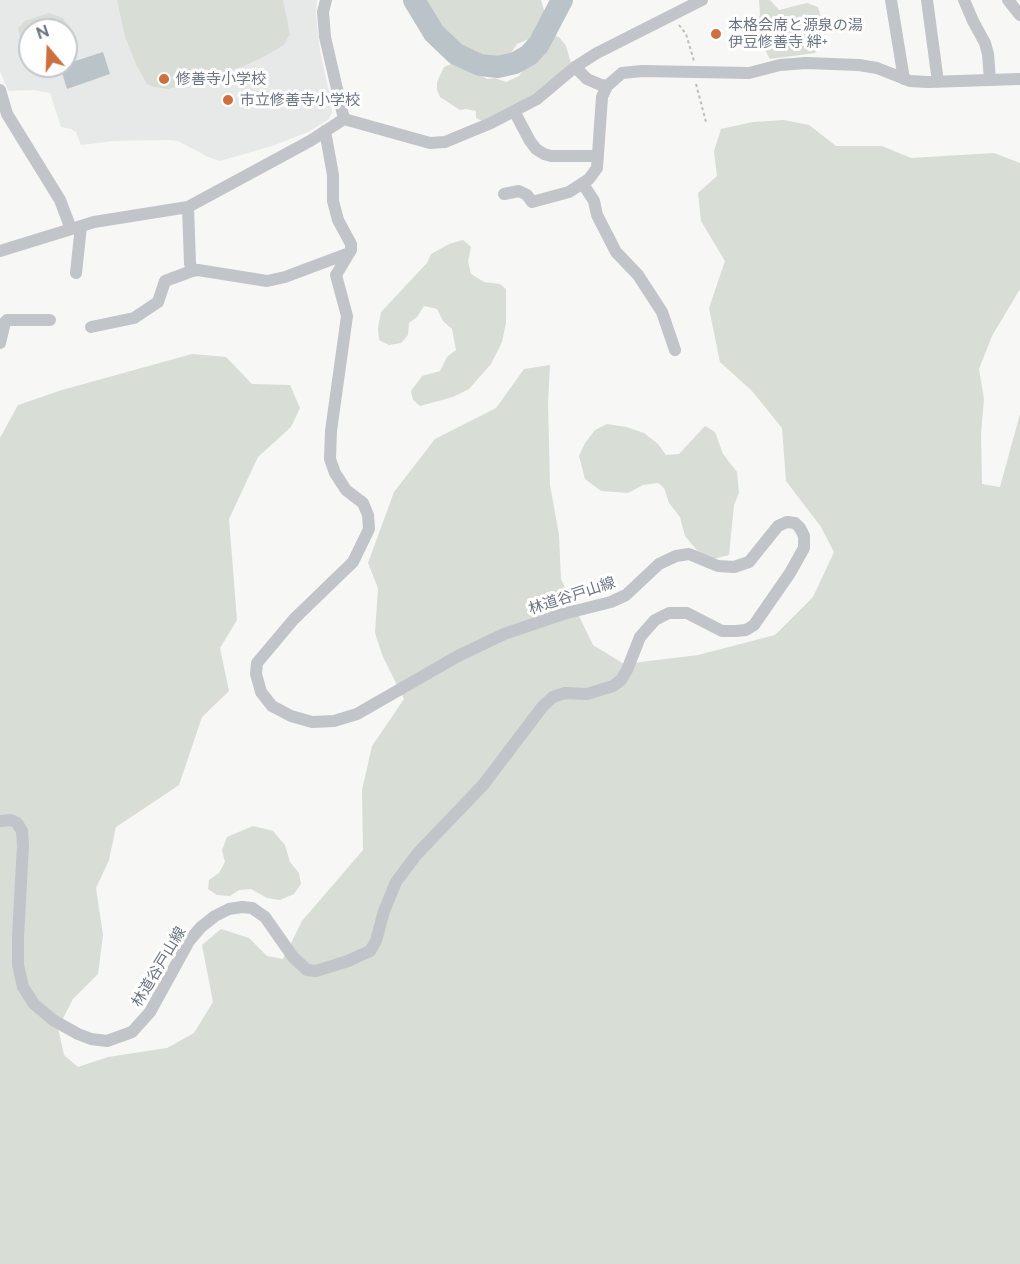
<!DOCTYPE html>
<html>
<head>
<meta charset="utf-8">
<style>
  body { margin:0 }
  #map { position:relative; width:1020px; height:1264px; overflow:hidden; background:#f7f7f5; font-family:Raleway,sans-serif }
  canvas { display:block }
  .north { position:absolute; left:18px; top:18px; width:60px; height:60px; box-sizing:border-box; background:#fff; border:2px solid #c3c7cd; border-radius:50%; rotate:341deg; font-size:16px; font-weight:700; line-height:24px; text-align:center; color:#6a7482 }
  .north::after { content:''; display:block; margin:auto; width:21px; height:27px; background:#cd6f3f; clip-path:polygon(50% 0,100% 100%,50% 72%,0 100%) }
</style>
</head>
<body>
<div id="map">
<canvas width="1020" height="1264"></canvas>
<div class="north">N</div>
</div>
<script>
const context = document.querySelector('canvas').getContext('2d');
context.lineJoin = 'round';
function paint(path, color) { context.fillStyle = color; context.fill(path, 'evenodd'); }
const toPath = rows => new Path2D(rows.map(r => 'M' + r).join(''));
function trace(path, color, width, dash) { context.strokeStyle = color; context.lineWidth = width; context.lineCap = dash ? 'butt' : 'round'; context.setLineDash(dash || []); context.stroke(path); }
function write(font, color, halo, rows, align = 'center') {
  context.font = font + ' Raleway,"Noto Sans JP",sans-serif'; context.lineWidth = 6; context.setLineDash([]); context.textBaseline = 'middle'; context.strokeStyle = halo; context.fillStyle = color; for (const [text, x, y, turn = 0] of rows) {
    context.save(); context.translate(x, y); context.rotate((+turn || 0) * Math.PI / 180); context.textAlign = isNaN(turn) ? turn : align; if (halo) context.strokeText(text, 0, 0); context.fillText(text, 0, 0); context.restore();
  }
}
paint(toPath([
  [0,0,317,0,316,14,320,51,331,101,332,113,328,120,308,132,275,145,220,161,208,157,178,141,167,140,114,141,81,145,76,132,71,129,61,127,50,93,33,90,9,91,7,88,0,71],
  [30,30,66,30,66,66,30,66]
]), '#e7e9e8');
paint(toPath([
  [117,0,283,0,290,34,284,45,265,56,242,67,168,89,154,87,147,84,136,64,125,36],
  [424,0,541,0,545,14,544,21,540,29,529,39,517,44,509,56,487,58,479,57,452,42,432,17],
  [759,0,770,0,779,10,807,3,818,7,823,24,822,43,815,53,770,59,765,50,763,38,754,32,760,15],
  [49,13,63,18,70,27,68,33,66,34,66,30,30,30,29,57,24,54,18,28,25,21],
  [555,35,560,38,566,46,571,63,546,87,485,122,476,118,476,111,466,109,460,110,440,97,437,90,437,82,444,67,454,63,474,68,479,74,487,79,495,78,506,82,519,76,527,65,543,53],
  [784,120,809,125,836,146,882,146,911,158,994,153,1020,163,1020,289,992,336,979,369,984,399,981,434,982,484,1000,487,1020,414,1020,1264,0,1264,0,438,18,405,62,390,192,354,226,357,252,384,290,385,300,408,291,427,258,457,229,519,237,620,220,648,229,691,202,717,179,785,116,827,109,860,96,888,103,935,98,974,73,999,58,1028,64,1055,78,1067,108,1057,167,1048,194,1033,213,1002,202,945,221,929,249,938,267,956,283,959,302,921,363,850,362,790,372,746,404,699,383,657,375,633,378,588,368,563,394,492,435,439,496,408,524,369,550,365,548,403,550,485,559,535,561,579,593,645,624,664,698,655,775,635,813,597,834,552,821,527,786,481,782,428,752,391,720,362,709,308,725,261,701,221,698,193,717,176,714,151,721,129,753,122],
  [463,240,471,247,468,261,471,274,484,282,500,284,506,289,506,323,502,342,491,364,469,389,453,397,420,406,413,400,411,391,422,376,440,371,447,357,456,350,452,329,443,321,437,309,424,306,417,317,409,323,408,335,401,343,389,345,379,340,378,328,381,312,427,263,431,254,449,244],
  [607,424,626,427,644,433,658,444,666,455,679,454,705,426,715,432,723,454,737,472,739,493,734,505,729,555,713,559,700,554,685,536,680,517,669,503,664,488,658,483,643,485,628,493,601,491,585,479,579,456,585,443,595,430],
  [253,826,273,831,285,845,290,862,299,873,301,884,294,894,280,900,267,898,251,889,239,890,230,896,217,895,208,889,209,880,219,873,225,862,222,850,227,837]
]), '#d8ddd6');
paint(toPath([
  [103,52,110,74,67,89,60,66,66,66,66,64]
]), '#bac3c7');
trace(toPath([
  [414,0,434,33,456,54,480,65,498,67,515,63,529,55,539,44,562,0]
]), '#bac3c7', 22);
trace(toPath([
  [679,25,686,34,694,61],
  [696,84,706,122]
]), '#bbbdc0', 2, [3, 3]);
trace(toPath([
  [326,0,323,12,325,37,344,119],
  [891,0,904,79],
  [927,0,938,82],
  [964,0,973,21,985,43,988,54,990,80],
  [1008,0,1020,15],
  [575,67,587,79,601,85,607,86],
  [0,90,7,114,60,200,71,229],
  [514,111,530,141,536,149,544,154,551,156,597,156],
  [583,184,594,201,597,215,616,252,638,275,662,312,675,350],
  [504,194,519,191,527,195,532,202,569,192,589,179,597,168,602,97,607,86,622,73,642,71,749,73,780,65,806,63,859,65,877,68,910,81,928,82,1020,79],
  [188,207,190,263,192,271,198,270,267,281,285,277,349,253],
  [0,251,94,222,188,207,310,141,344,119,430,143,445,142,491,123,537,99,575,67,597,53,702,0],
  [76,273,81,226],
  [91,327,134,318,158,302,165,281,192,271],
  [0,343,5,322,7,320,50,320],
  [0,821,11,820,17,823,22,831,23,845,18,937,18,965,23,987,34,1004,53,1020,78,1034,91,1039,107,1041,132,1032,150,1012,189,941,201,927,215,916,229,909,242,907,252,908,265,917,293,957,307,970,316,971,348,961,370,951,376,941,384,911,396,882,417,854,483,785,543,706,553,697,565,693,587,694,613,686,621,680,627,670,640,637,655,620,669,613,687,613,722,631,736,631,746,630,754,625,790,573,804,548,804,536,800,528,795,523,787,522,778,526,749,562,734,567,718,566,689,554,676,556,659,564,626,595,611,602,563,614,504,634,458,656,357,714,334,721,312,722,291,716,272,706,261,692,256,674,257,663,294,619,353,562,369,529,368,515,363,503,346,490,335,473,330,459,331,431,347,316,336,275,351,250,351,244,338,220,333,201,333,175,325,131]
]), '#c1c4c8', 12);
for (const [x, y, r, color] of [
  [716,34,6,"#cd6f3f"],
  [164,79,6,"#cd6f3f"],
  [228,100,6,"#cd6f3f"]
]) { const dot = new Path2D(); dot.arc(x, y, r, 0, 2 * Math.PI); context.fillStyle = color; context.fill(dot); trace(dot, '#fff', 2); }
write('15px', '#6a7482', '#fff', [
  ["本格会席と源泉の湯",728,25],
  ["伊豆修善寺 絆+",728,42],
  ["修善寺小学校",176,79],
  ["市立修善寺小学校",240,100]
], 'left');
write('15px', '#6a7482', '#fff', [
  ["林道谷戸山線",572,596,-18],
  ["林道谷戸山線",159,967,-59]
]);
</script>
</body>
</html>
